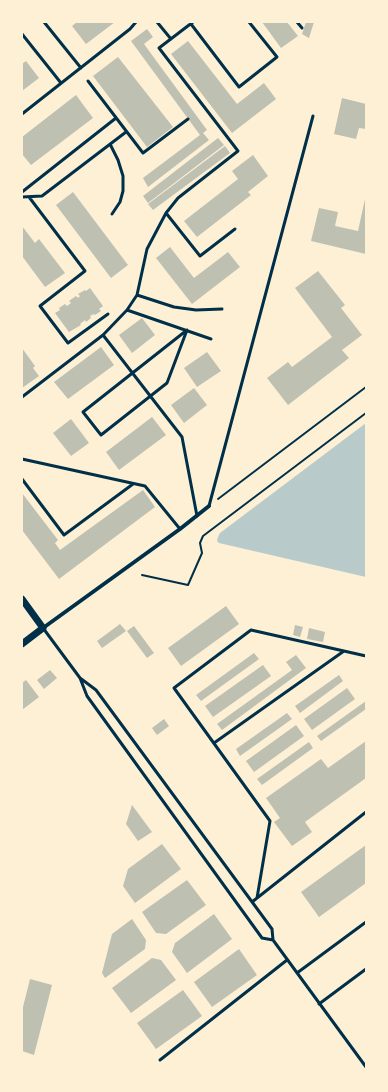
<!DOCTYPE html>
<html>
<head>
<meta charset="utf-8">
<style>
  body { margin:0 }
  #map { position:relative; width:388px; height:1092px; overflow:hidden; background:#fdf0d5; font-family:"DejaVu Sans",sans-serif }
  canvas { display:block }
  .frame { position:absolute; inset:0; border:23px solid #fdf0d5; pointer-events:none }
</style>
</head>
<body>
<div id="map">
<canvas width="388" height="1092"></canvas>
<div class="frame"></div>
</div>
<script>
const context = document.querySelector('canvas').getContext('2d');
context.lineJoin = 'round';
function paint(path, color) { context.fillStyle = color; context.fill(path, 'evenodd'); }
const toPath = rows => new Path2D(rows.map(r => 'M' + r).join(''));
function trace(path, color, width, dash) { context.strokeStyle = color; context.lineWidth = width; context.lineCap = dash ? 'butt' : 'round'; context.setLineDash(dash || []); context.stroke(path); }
paint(toPath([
  [366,423,366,577,219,543,217,541,218,537,220,533]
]), '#b9caca');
paint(toPath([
  [77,22,115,22,86,44,72,26],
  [262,22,287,22,298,36,281,48],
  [306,22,314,22,309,38,302,34],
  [147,29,153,37,144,44,207,130,203,133,209,140,148,187,143,178,200,135,131,41],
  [188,41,237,104,264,83,276,99,232,133,171,54],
  [118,57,173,127,147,147,93,76],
  [26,61,39,78,22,91,22,64],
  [76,95,93,118,31,165,22,154,22,137],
  [342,98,366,104,366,129,359,128,356,139,334,134],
  [218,138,224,145,148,203,143,196],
  [225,146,230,153,153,210,148,204],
  [253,155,268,176,248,192,251,195,197,237,184,221,238,179,232,171],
  [73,192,128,265,111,278,56,205],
  [365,199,366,254,311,241,319,208,338,212,335,226,358,231],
  [22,226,35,243,39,239,65,273,45,287,22,256],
  [170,247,194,278,228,252,240,267,192,304,156,258],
  [318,271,345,305,341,308,362,335,342,350,349,358,288,405,267,378,288,362,292,367,332,337,295,288],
  [90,288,103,306,99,309,101,311,95,315,94,314,90,316,91,318,86,322,85,320,80,324,81,325,69,332,55,313,60,310,59,308,65,304,67,306,71,303,69,301,76,296,78,298,80,296,78,294,85,290,86,291],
  [142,318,155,335,132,353,119,335],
  [101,347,114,365,68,399,54,382],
  [22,348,35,366,33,368,39,376,22,388],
  [207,352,221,371,197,387,184,368],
  [194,388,207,405,184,423,171,405],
  [152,417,166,435,119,470,106,452],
  [71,419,89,443,71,456,53,433],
  [143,490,155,507,59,579,22,530,22,493,58,540,55,543,60,550],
  [226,606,239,624,181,666,168,648],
  [120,624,126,631,102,648,97,641],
  [295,625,303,627,300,637,293,635],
  [134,626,154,653,147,658,127,631],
  [309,628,325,632,323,642,307,639],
  [254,653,259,659,201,701,196,695],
  [296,655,306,668,222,730,217,724,292,670,286,662],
  [263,665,271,676,213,717,205,706],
  [50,670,57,678,44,689,37,680],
  [339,675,343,681,300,713,295,706],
  [26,680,39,697,22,710,22,683],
  [347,688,355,699,312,730,304,719],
  [366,701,366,709,321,741,317,736],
  [287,713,292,719,240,756,236,749],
  [164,719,169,726,157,735,152,728],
  [296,725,304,736,254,772,246,761],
  [366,741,366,778,305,822,312,832,292,846,274,822,280,818,266,798,321,759,328,768],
  [309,742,313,748,262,785,257,779],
  [132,805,152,832,138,841,126,824],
  [162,844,181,869,135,903,123,886,128,869],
  [366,845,366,883,319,917,301,892],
  [187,880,206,905,166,934,156,933,142,912],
  [214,914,232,939,187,973,172,952,175,943],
  [132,919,146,940,145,949,105,978,102,973,112,934],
  [239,949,257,975,212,1007,194,982],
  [152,958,161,960,176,980,131,1013,112,988],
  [30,979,52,985,34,1055,22,1051,22,1011],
  [183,990,202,1016,156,1049,137,1023]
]), '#bec0b2');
trace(toPath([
  [218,499,366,387],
  [142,575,188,585,202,553,200,543,203,536,366,413]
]), '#003049', 2);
trace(toPath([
  [44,22,81,68],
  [157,22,171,39],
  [297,22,302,28],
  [191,24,239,87,277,57,249,22],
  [22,34,61,83],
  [88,81,143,153,188,119],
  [22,114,130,29,136,22],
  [110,144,118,160,123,176,123,191,120,202,112,214],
  [22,192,116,118],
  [22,197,42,196,126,132],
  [29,197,85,271,40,306,68,343,108,314],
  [166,213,200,256,235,229],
  [137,295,174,307,196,310,222,309],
  [127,310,211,339],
  [187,330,167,383,101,435,83,412,187,330],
  [103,335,182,437,197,516],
  [22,397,103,335,127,310,137,295,147,249,166,213,178,198,238,151,159,48,193,22],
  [22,459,145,486,180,529],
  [22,479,64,535,133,484],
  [209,506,313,116],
  [43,628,80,678,96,690,272,929,273,940],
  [80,678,87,696,262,938,273,940],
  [214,743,344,651],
  [257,898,270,821,174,688,251,630,366,656],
  [252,902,366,812],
  [273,940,366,1067],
  [297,973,366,922],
  [319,1004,366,969],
  [160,1060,287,960]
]), '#003049', 3);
trace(toPath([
  [43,628,180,529,209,506]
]), '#003049', 4);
trace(toPath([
  [22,599,43,628,22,644]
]), '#003049', 7);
</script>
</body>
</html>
